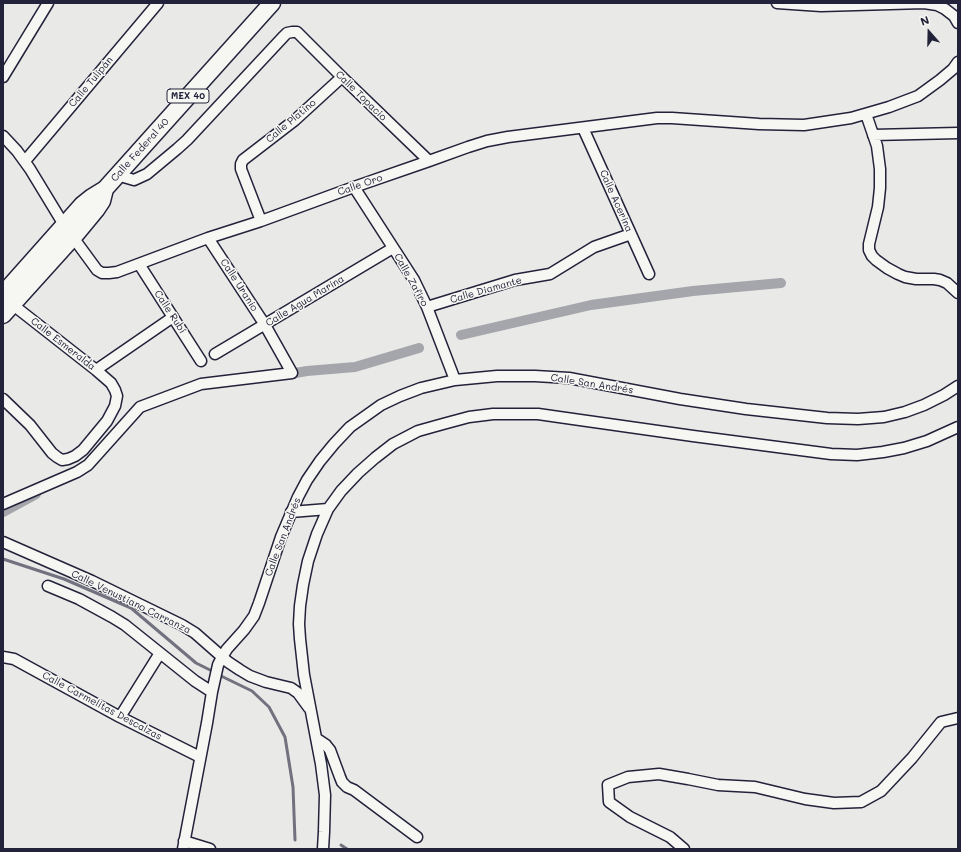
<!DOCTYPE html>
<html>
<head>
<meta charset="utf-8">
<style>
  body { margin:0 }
  #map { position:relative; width:961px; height:852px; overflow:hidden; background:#e9e9e7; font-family:Mali,sans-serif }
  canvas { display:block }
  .frame { position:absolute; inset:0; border:4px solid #22223b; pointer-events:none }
  .north { position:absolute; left:909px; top:12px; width:40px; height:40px; -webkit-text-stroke:3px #f6f6f2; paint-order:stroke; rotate:340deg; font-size:11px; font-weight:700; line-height:16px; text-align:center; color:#22223b }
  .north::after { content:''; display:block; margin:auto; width:14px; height:18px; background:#22223b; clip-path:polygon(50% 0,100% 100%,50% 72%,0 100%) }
</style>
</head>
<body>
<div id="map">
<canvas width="961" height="852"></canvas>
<div class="frame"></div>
<div class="north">N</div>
</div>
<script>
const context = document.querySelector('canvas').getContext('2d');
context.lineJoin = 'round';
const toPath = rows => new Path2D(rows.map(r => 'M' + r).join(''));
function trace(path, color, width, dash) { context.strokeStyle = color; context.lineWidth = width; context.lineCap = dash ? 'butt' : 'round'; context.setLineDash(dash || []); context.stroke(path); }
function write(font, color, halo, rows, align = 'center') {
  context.font = font + ' Mali,sans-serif'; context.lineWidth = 3; context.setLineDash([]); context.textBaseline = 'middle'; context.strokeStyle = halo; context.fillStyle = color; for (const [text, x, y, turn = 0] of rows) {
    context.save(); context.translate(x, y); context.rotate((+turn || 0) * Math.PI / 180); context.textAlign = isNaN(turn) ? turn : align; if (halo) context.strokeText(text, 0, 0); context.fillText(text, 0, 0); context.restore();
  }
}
trace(toPath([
  [3,559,64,579,131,608,196,663,214,672],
  [219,675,252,691,269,707,285,737,293,787,295,840],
  [341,845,347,849]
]), '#71717f', 3);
trace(toPath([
  [461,335,591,305,693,291,781,283],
  [284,375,307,371,355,367,419,348],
  [3,512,36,494]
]), '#a5a5ac', 10);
const street = toPath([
  [777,3,821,6,924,3,937,5,945,9,954,16,958,23],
  [3,77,48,3],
  [866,114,877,146,880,169,880,188,878,207,869,244,869,250,872,256,876,260,887,268,898,274,905,277,916,279,934,279,940,280,947,283,958,293],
  [583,128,649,274],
  [873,135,958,133],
  [3,136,17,151,30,169,64,225,97,270,102,273,109,273,117,272,208,238,261,221,354,187,429,161,468,147,487,141,508,137,657,118,672,118,759,124,804,125,851,118,889,107,918,96,940,80,953,69,958,62],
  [25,161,158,3],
  [117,175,134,180,147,174,177,149,187,140,284,36,287,33,292,32,297,32,342,77,429,161],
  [354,187,414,280,427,307,455,380],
  [261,221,241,169,241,164,243,160,295,120,342,77],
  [139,264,201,361],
  [427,307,515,280,550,274,594,247,631,234],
  [215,354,393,248],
  [96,370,173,317],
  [3,399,30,425,52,453,57,457,62,460,68,459,75,456,83,450,107,421,115,406,117,396,115,390,111,383,96,370,8,301],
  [3,504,77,472,88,465,140,407,201,384,292,373,265,325,208,238],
  [291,512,328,509],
  [3,542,92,581,182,625,195,633,228,662,240,670,250,676,266,682,291,688,298,693,309,708],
  [48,586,79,599,112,617,125,625,195,681,212,692],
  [3,657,14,659,120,717,200,757],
  [120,717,160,653],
  [317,739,326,745,330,750,340,777,342,782,347,787,354,790,417,837],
  [184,841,210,849],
  [183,849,207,723,212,692,218,665,222,657,227,649,244,630,254,616,259,603,281,537,298,497,307,480,320,461,334,444,350,427,381,405,400,396,421,388,455,380,497,376,535,376,569,378,680,399,746,409,827,418,858,419,884,417,905,412,924,405,944,395,958,386],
  [323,849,324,832,325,795,321,764,304,675,300,639,299,624,300,606,303,585,308,561,317,534,328,509,341,491,358,473,375,458,393,444,418,431,443,424,469,417,493,414,538,414,573,419,693,436,831,454,857,455,883,452,904,448,927,441,958,427],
  [684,849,670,837,630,817,609,802,608,785,628,777,659,774,688,779,718,785,755,787,805,799,834,803,861,802,881,791,912,758,941,722,958,718]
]);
const primary = toPath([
  [3,294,82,205,92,197,105,189,272,3],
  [3,315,77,233,96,210,102,201,105,189]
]);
trace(street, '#22223b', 13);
trace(primary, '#22223b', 19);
trace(street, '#f6f6f2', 10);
trace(primary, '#f6f6f2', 16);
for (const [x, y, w] of [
  [188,96,42]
]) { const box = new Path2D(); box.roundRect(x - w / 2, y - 7, w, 14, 3); context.fillStyle = '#f6f6f2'; context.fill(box); trace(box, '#22223b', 1); }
write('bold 9px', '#22223b', null, [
  ["MEX 40",188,96]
]);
write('10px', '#22223b', '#f6f6f2', [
  ["Calle Tulipán",91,82,-50],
  ["Calle Topacio",361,96,44],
  ["Calle Platino",291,121,-40],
  ["Calle Federal 40",140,150,-48],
  ["Calle Oro",360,185,-19],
  ["Calle Acerina",616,201,66],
  ["Calle Zafiro",411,280,61],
  ["Calle Uranio",239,285,57],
  ["Calle Diamante",486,290,-16],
  ["Calle Agua Marina",305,301,-31],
  ["Calle Rubí",170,312,57],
  ["Calle Esmeralda",63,344,38],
  ["Calle San Andrés",592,384,9],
  ["Calle San Andrés",283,537,-69],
  ["Calle Venustiano Carranza",131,602,26],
  ["Calle Carmelitas Descalzas",102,706,28]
]);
</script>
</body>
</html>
